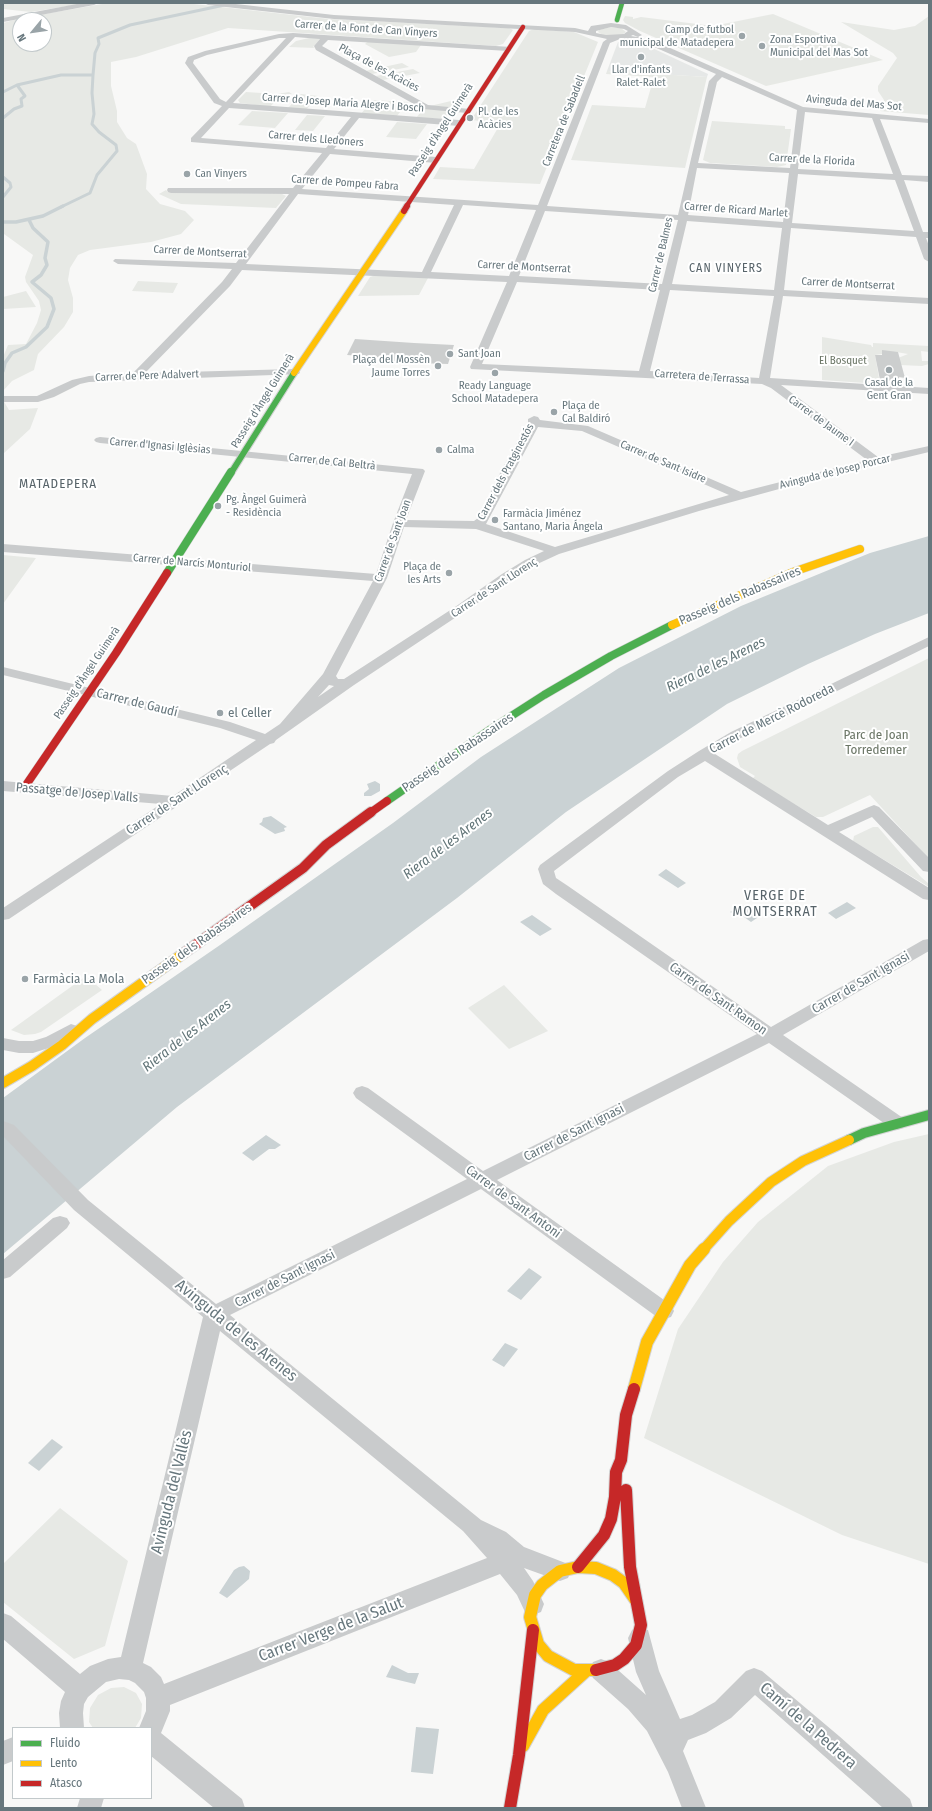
<!DOCTYPE html>
<html>
<head>
<meta charset="utf-8">
<style>
  body { margin:0 }
  #map { position:relative; width:932px; height:1811px; overflow:hidden; background:#f8f8f7; font-family:"Fira Sans Condensed",sans-serif }
  canvas { display:block }
  .frame { position:absolute; inset:0; border:4px solid #67777d; pointer-events:none }
  .legend { position:absolute; left:12px; top:1727px; width:140px; height:72px; box-sizing:border-box; background:#fff; border:1px solid #c2c9cb; margin:0; padding:5px 7px; list-style:none; font-size:12px; color:#67777d }
  .legend li { display:flex; align-items:center; gap:8px; height:20px }
  .legend b { width:20px; border:1px solid #c2c9cb }
  .north { position:absolute; left:12px; top:12px; width:40px; height:40px; box-sizing:border-box; background:#fff; border:1px solid #c2c9cb; border-radius:50%; rotate:241deg; font-size:11px; font-weight:700; line-height:16px; text-align:center; color:#67777d }
  .north::after { content:''; display:block; margin:auto; width:14px; height:18px; background:#9aa4a8; clip-path:polygon(50% 0,100% 100%,50% 72%,0 100%) }
</style>
</head>
<body>
<div id="map">
<canvas width="932" height="1811"></canvas>
<div class="frame"></div>
<ul class="legend">
<li><b style="height:5px;background:#4caf50"></b>Fluido</li>
<li><b style="height:5px;background:#ffc107"></b>Lento</li>
<li><b style="height:5px;background:#c62828"></b>Atasco</li>
</ul>
<div class="north">N</div>
</div>
<script>
const context = document.querySelector('canvas').getContext('2d');
context.lineJoin = 'round';
function paint(path, color) { context.fillStyle = color; context.fill(path, 'evenodd'); }
const toPath = rows => new Path2D(rows.map(r => 'M' + r).join(''));
function trace(path, color, width, dash) { context.strokeStyle = color; context.lineWidth = width; context.lineCap = dash ? 'butt' : 'round'; context.setLineDash(dash || []); context.stroke(path); }
function write(font, color, halo, rows, align = 'center') {
  context.font = font + ' "Fira Sans Condensed",sans-serif'; context.lineWidth = 4; context.setLineDash([]); context.textBaseline = 'middle'; context.strokeStyle = halo; context.fillStyle = color; for (const [text, x, y, turn = 0] of rows) {
    context.save(); context.translate(x, y); context.rotate((+turn || 0) * Math.PI / 180); context.textAlign = isNaN(turn) ? turn : align; if (halo) context.strokeText(text, 0, 0); context.fillText(text, 0, 0); context.restore();
  }
}
paint(toPath([
  [629,40,635,40,708,74,707,77,607,71,618,42]
]), '#e6e8e7');
paint(toPath([
  [3,3,87,3,31,12,3,9],
  [121,3,185,3,329,19,509,28,513,30,503,44,496,46,228,28,136,57,111,62,111,86,117,111,117,122,127,138,136,144,147,174,146,189,160,204,185,211,194,220,181,234,151,242,90,250,78,255,70,268,68,280,73,298,73,312,64,327,38,354,34,370,12,381,3,391,3,357,8,345,26,344,37,323,41,310,39,301,26,282,25,277,33,255,4,234,3,229,3,23,21,18,102,4],
  [20,20,44,20,44,44,20,44],
  [773,14,883,60,766,86,640,31,625,23,623,20,625,16,633,17,633,19,641,17,713,26],
  [929,16,929,115,880,111,884,100,878,91,878,86,897,58,893,53,841,22,894,30,915,26],
  [610,27,621,28,626,32,622,35,611,36,603,35,598,32,599,30],
  [534,29,574,32,598,42,540,184,433,179,440,167,474,169,499,126,497,123,492,122,471,120,529,31],
  [309,38,321,38,313,47,315,48,289,47,296,41],
  [368,41,421,45,416,52,389,57,365,44],
  [402,63,409,67,372,74,365,71],
  [413,69,420,73,383,80,376,76],
  [607,71,707,77,685,168,571,160,592,105,645,108,654,77,606,74],
  [246,92,277,94,289,92,292,94,280,96,270,107,240,103,238,100],
  [301,94,318,96,306,110,288,108],
  [468,98,461,108,430,106,451,101],
  [372,100,408,102,397,116,361,114],
  [424,108,458,111,454,117,448,119,416,118],
  [252,111,288,113,275,128,238,125],
  [307,115,325,116,313,131,295,130],
  [712,121,785,126,785,129,791,129,786,165,777,167,710,163,703,160],
  [397,122,427,124,416,139,386,137],
  [166,190,168,192,282,194,286,196,276,208,181,204,159,194],
  [376,275,428,278,419,295,358,296,370,277],
  [138,281,178,283,173,293,132,291],
  [26,291,36,307,3,309,3,297],
  [822,337,871,345,872,347,873,347,873,343,929,346,929,352,921,351,922,361,929,361,929,364,922,366,900,365,898,358,908,354,896,352,875,355,880,384,822,380],
  [3,400,9,410,38,408,30,429,3,454],
  [3,555,36,558,3,604],
  [929,658,929,859,870,795,823,817,816,817,752,779,755,776,740,767,737,758,738,754,742,751],
  [873,827,878,827,921,877,929,884,929,887,853,841,854,836],
  [86,976,102,990,41,1032,35,1034,24,1035,11,1030],
  [504,985,548,1031,509,1049,468,1008],
  [929,1134,929,1564,842,1535,644,1438,678,1329,723,1262,758,1222,828,1166,894,1142],
  [60,1508,128,1561,105,1646,74,1659,3,1602,3,1564],
  [124,1687,136,1693,142,1704,141,1718,135,1728,93,1728,89,1722,90,1708,98,1695,111,1688]
]), '#e7e9e5');
paint(toPath([
  [929,536,929,613,875,634,808,664,727,704,566,812,457,898,177,1107,3,1254,3,1098,85,1038,220,945,393,823,481,757,619,668,741,606,870,553],
  [375,781,380,784,380,791,371,796,364,796,364,793,369,789,367,784],
  [271,816,287,827,284,828,285,831,275,834,259,824,262,822,263,818],
  [666,869,686,883,678,888,658,875],
  [847,902,856,908,836,919,828,913],
  [742,905,760,916,751,922,740,914,734,914,730,912],
  [532,915,552,929,540,936,520,922],
  [266,1135,281,1145,275,1149,269,1149,253,1161,242,1153],
  [529,1268,542,1277,521,1300,507,1291],
  [505,1343,518,1349,504,1367,492,1360],
  [52,1439,63,1447,39,1471,28,1463],
  [244,1566,250,1571,249,1579,227,1598,219,1593,234,1570,239,1567],
  [392,1665,408,1673,419,1673,415,1684,386,1677],
  [416,1727,439,1729,433,1774,411,1772]
]), '#cad2d4');
trace(toPath([
  [3,92,17,85,61,75,93,75],
  [3,118,14,109,22,106,21,99,25,96,17,85],
  [3,177,10,183,11,187,3,197],
  [61,207,90,193,97,175,117,151,116,145,99,132,92,124,94,114,92,93,93,75,95,53,99,44,98,38,130,25,234,3]
]), '#cad2d4', 3);
trace(toPath([
  [3,222,16,222,43,216,63,206],
  [3,371,5,363,12,353,26,347,47,327,54,309,51,298,32,282,41,275,47,265,45,258,48,242,33,228,29,220]
]), '#cad2d4', 3.5);
paint(toPath([
  [355,339,414,343,454,345,448,364,387,362,389,358,347,355],
  [882,350,898,352,905,378,899,377,900,381,880,380,875,355,882,355]
]), '#cccece');
const fastFar3 = toPath([
  [617,20,622,3]
]);
const fastFar2 = toPath([
  [231,473,294,373]
]);
const fastFar1 = toPath([
  [167,573,231,472],
  [387,801,491,729,544,695,611,656,672,625]
]);
const fast = toPath([
  [849,1140,864,1133,929,1115]
]);
const slowFar3 = toPath([
  [294,373,404,211]
]);
const slowFar2 = toPath([
  [672,625,793,572,860,549]
]);
const slowFar1 = toPath([
  [3,1083,32,1066,62,1045,92,1019,184,953],
  [703,1250,729,1221,771,1182,803,1161,849,1140]
]);
const slow = toPath([
  [634,1389,647,1342,690,1265,704,1249],
  [596,1670,574,1670,548,1656,538,1644,530,1617,535,1595,542,1585,560,1571,578,1567,596,1568,613,1575,624,1583,635,1599],
  [523,1746,543,1710,586,1671]
]);
const jamFar4 = toPath([
  [406,207,523,27]
]);
const jamFar3 = toPath([
  [404,211,407,206]
]);
const jamFar2 = toPath([
  [24,788,116,653,167,573],
  [370,813,387,801]
]);
const jamFar1 = toPath([
  [184,953,303,868,326,845,371,812]
]);
const jam = toPath([
  [578,1567,604,1535,611,1519,615,1497,616,1472,621,1460,626,1415,634,1389],
  [596,1670,615,1665,624,1659,636,1645,641,1625,630,1567,626,1490],
  [510,1808,519,1755,533,1630]
]);
trace(fastFar3, '#d3d4d4', 5.5);
trace(fastFar2, '#d3d4d4', 8);
trace(fastFar1, '#d3d4d4', 9);
trace(fast, '#d3d4d4', 12);
trace(slowFar3, '#d3d4d4', 8);
trace(slowFar2, '#d3d4d4', 9);
trace(slowFar1, '#d3d4d4', 12);
trace(slow, '#d3d4d4', 14);
trace(jamFar4, '#d3d4d4', 5.5);
trace(jamFar3, '#d3d4d4', 8);
trace(jamFar2, '#d3d4d4', 9);
trace(jamFar1, '#d3d4d4', 12);
trace(jam, '#d3d4d4', 14);
paint(toPath([
  [82,3,98,3,94,5,3,22,3,18,82,3],
  [204,3,227,3,334,15,575,28,588,31,591,26,611,23,626,25,642,35,638,37,633,35,631,36,650,39,803,107,929,119,929,123,880,119,902,175,929,176,929,182,904,180,923,232,929,232,929,238,926,238,929,246,929,262,924,259,916,237,791,228,784,290,929,298,929,304,783,296,770,378,929,388,929,394,781,385,878,457,929,446,929,452,801,483,699,511,559,554,533,566,354,685,276,740,274,743,270,744,9,919,3,920,3,908,161,804,3,791,3,781,173,796,256,740,220,728,3,675,3,667,230,722,265,734,280,724,323,674,373,581,3,552,3,544,376,574,393,523,412,474,100,443,96,442,94,440,96,438,100,437,423,469,425,471,406,520,474,521,478,518,502,469,528,423,528,419,534,416,538,417,540,420,588,426,741,492,867,460,771,388,762,384,471,369,470,367,507,282,242,270,230,286,145,373,295,369,300,372,299,374,89,382,80,384,54,397,38,402,3,402,3,396,37,396,72,380,89,376,133,373,222,282,232,269,118,264,113,261,115,259,236,263,289,194,171,193,168,192,167,190,168,188,293,188,322,153,191,142,191,138,222,106,214,103,185,63,188,57,205,51,279,34,293,33,511,47,511,51,508,51,328,40,322,46,428,105,470,109,470,113,467,113,423,109,316,50,314,46,320,39,295,37,233,103,459,120,463,123,459,126,359,118,334,149,436,157,440,160,436,163,330,154,302,189,538,205,603,42,607,39,575,32,334,19,208,5,204,3],
  [611,27,624,29,628,31,624,34,606,35,596,33,596,31,611,27],
  [279,38,286,38,226,102,220,99,193,63,194,60,207,55,279,38],
  [620,39,645,43,716,74,709,81,678,215,547,206,610,43,620,39],
  [722,77,797,110,790,168,698,163,717,82,722,77],
  [229,108,351,117,326,148,201,138,229,108],
  [805,112,872,118,893,174,798,169,805,112],
  [697,168,789,173,783,222,688,215,697,168],
  [798,174,895,180,914,231,792,223,798,174],
  [298,194,454,205,422,272,246,264,298,194],
  [463,205,536,210,509,276,431,272,463,205],
  [545,211,678,220,662,284,519,276,545,211],
  [687,221,782,228,774,290,672,284,687,221],
  [517,282,660,290,639,371,482,364,517,282],
  [670,290,774,296,759,378,650,371,670,290],
  [538,427,582,431,729,495,555,547,486,524,538,427],
  [404,527,476,529,544,551,525,560,502,574,455,607,344,679,338,679,336,676,387,578,404,527],
  [329,685,334,686,318,697,329,685],
  [929,637,929,646,741,738,715,754,828,825,869,807,874,805,879,807,929,858,929,872,923,871,872,817,839,832,929,888,929,900,923,899,705,761,678,777,554,871,556,878,568,886,771,1027,923,940,929,939,929,951,783,1035,903,1118,906,1123,903,1128,897,1130,891,1128,769,1043,497,1180,671,1305,674,1311,671,1317,664,1319,657,1317,481,1189,230,1315,481,1520,506,1532,524,1547,568,1564,571,1571,568,1578,560,1581,524,1568,533,1581,544,1604,541,1612,533,1615,525,1612,517,1595,500,1574,170,1705,170,1711,161,1733,242,1799,245,1808,214,1808,151,1756,151,1728,139,1728,146,1711,146,1698,144,1692,135,1683,129,1680,119,1679,106,1682,88,1697,84,1704,83,1713,84,1728,60,1728,59,1713,61,1701,65,1692,3,1639,3,1613,11,1616,80,1674,90,1666,108,1659,121,1657,203,1317,74,1210,3,1136,3,1121,14,1125,88,1200,216,1304,467,1179,356,1098,353,1093,356,1088,362,1086,368,1088,483,1171,757,1034,556,894,543,884,538,869,540,865,668,771,699,751,731,732,929,637],
  [220,1331,463,1531,487,1558,164,1684,161,1677,151,1667,143,1663,220,1331],
  [71,1024,77,1026,80,1030,77,1034,58,1045,33,1053,19,1053,3,1050,3,1038,19,1041,33,1041,46,1037,71,1024],
  [60,1216,67,1218,70,1223,67,1228,10,1277,3,1279,3,1260,53,1218,60,1216],
  [640,1627,648,1630,659,1671,680,1719,692,1715,715,1702,746,1671,754,1668,762,1671,839,1736,910,1799,913,1808,883,1808,755,1695,731,1718,706,1733,688,1740,683,1751,706,1808,682,1808,668,1772,647,1731,628,1709,593,1678,589,1670,593,1662,601,1659,609,1662,646,1695,636,1672,628,1638,632,1630,640,1627],
  [13,1737,13,1761,3,1765,3,1741,13,1737],
  [80,1798,104,1798,101,1808,77,1808,80,1798]
]), '#c9cbcc');
trace(fastFar3, '#4caf50', 4.5);
trace(fastFar2, '#4caf50', 6);
trace(fastFar1, '#4caf50', 8);
trace(fast, '#4caf50', 10);
trace(slowFar3, '#ffc107', 6);
trace(slowFar2, '#ffc107', 8);
trace(slowFar1, '#ffc107', 10);
trace(slow, '#ffc107', 12);
trace(jamFar4, '#c62828', 4.5);
trace(jamFar3, '#c62828', 6);
trace(jamFar2, '#c62828', 8);
trace(jamFar1, '#c62828', 10);
trace(jam, '#c62828', 12);
for (const [x, y, r, color] of [
  [742,36,4,"#9aa4a8"],
  [762,46,4,"#9aa4a8"],
  [641,57,4,"#9aa4a8"],
  [470,118,4,"#9aa4a8"],
  [187,174,4,"#9aa4a8"],
  [450,354,4,"#9aa4a8"],
  [438,366,4,"#9aa4a8"],
  [889,370,4,"#9aa4a8"],
  [495,373,4,"#9aa4a8"],
  [554,412,4,"#9aa4a8"],
  [439,450,4,"#9aa4a8"],
  [218,506,4,"#9aa4a8"],
  [495,520,4,"#9aa4a8"],
  [449,573,4,"#9aa4a8"],
  [220,713,4,"#9aa4a8"],
  [25,979,4,"#9aa4a8"]
]) { const dot = new Path2D(); dot.arc(x, y, r, 0, 2 * Math.PI); context.fillStyle = color; context.fill(dot); trace(dot, '#fff', 1.5); }
write('11px', '#67777d', '#fff', [
  ["Carrer de la Font de Can Vinyers",366,29,4],
  ["Plaça de les Acàcies",379,68,28],
  ["Carrer de Josep Maria Alegre i Bosch",343,103,4],
  ["Avinguda del Mas Sot",854,103,5],
  ["Carretera de Sabadell",564,121,-68],
  ["Passeig d'Àngel Guimerà",441,130,-57],
  ["Carrer dels Lledoners",316,139,5],
  ["Carrer de la Florida",812,160,3],
  ["Carrer de Pompeu Fabra",345,183,4],
  ["Carrer de Ricard Marlet",736,210,4],
  ["Carrer de Montserrat",200,252,3],
  ["Carrer de Balmes",661,255,-77],
  ["Carrer de Montserrat",524,267,3],
  ["Carrer de Montserrat",848,284,3],
  ["Carrer de Pere Adalvert",147,376,-2],
  ["Carretera de Terrassa",702,377,4],
  ["Passeig d'Àngel Guimerà",263,401,-58],
  ["Carrer de Jaume I",821,421,36],
  ["Carrer d'Ignasi Iglèsias",160,446,5],
  ["Carrer de Cal Beltrà",332,462,6],
  ["Carrer de Sant Isidre",663,462,23],
  ["Carrer dels Pratginestós",506,472,-62],
  ["Avinguda de Josep Porcar",835,472,-14],
  ["Carrer de Sant Joan",393,541,-70],
  ["Carrer de Narcís Monturiol",192,563,5],
  ["Carrer de Sant Llorenç",494,588,-33],
  ["Passeig d'Àngel Guimerà",87,673,-56]
]);
write('11px', '#67777d', '#fff', [
  ["Camp de futbol",734,30,"right"],
  ["municipal de Matadepera",734,43,"right"],
  ["Zona Esportiva",770,40],
  ["Municipal del Mas Sot",770,53],
  ["Llar d'infants",641,70,"center"],
  ["Ralet-Ralet",641,83,"center"],
  ["Pl. de les",478,112],
  ["Acàcies",478,125],
  ["Can Vinyers",195,174],
  ["Sant Joan",458,354],
  ["Plaça del Mossèn",430,360,"right"],
  ["Jaume Torres",430,373,"right"],
  ["Casal de la",889,383,"center"],
  ["Gent Gran",889,396,"center"],
  ["Ready Language",495,386,"center"],
  ["School Matadepera",495,399,"center"],
  ["Plaça de",562,406],
  ["Cal Baldiró",562,419],
  ["Calma",447,450],
  ["Pg. Àngel Guimerà",226,500],
  ["- Residència",226,513],
  ["Farmàcia Jiménez",503,514],
  ["Santano, Maria Ángela",503,527],
  ["Plaça de",441,567,"right"],
  ["les Arts",441,580,"right"]
], 'left');
write('11px', '#6b7666', '#fff', [
  ["El Bosquet",843,361]
]);
context.letterSpacing = '1px';
write('12px', '#58646a', '#fff', [
  ["CAN VINYERS",726,269]
]);
context.letterSpacing = '0px';
context.letterSpacing = '1px';
write('13px', '#58646a', '#fff', [
  ["MATADEPERA",58,484]
]);
context.letterSpacing = '0px';
write('13px', '#67777d', '#fff', [
  ["Passeig dels Rabassaires",740,596,-23],
  ["Carrer de Gaudí",137,703,14],
  ["Carrer de Mercè Rodoreda",772,719,-27],
  ["Passeig dels Rabassaires",458,753,-34],
  ["Passatge de Josep Valls",77,793,5],
  ["Carrer de Sant Llorenç",177,800,-33],
  ["Passeig dels Rabassaires",197,944,-35],
  ["Carrer de Sant Ignasi",861,983,-30],
  ["Carrer de Sant Ramon",718,999,35],
  ["Carrer de Sant Ignasi",574,1133,-27],
  ["Carrer de Sant Antoni",513,1202,36],
  ["Carrer de Sant Ignasi",285,1279,-27]
]);
write('13px', '#67777d', '#fff', [
  ["el Celler",228,713],
  ["Farmàcia La Mola",33,979]
], 'left');
write('13px', '#6b7666', '#fff', [
  ["Parc de Joan",876,735],
  ["Torredemer",876,750]
]);
write('italic 14px', '#627578', '#fff', [
  ["Riera de les Arenes",716,665,-26],
  ["Riera de les Arenes",448,844,-37],
  ["Riera de les Arenes",187,1036,-38]
]);
context.letterSpacing = '1px';
write('14px', '#58646a', '#fff', [
  ["VERGE DE",775,896],
  ["MONTSERRAT",775,912]
]);
context.letterSpacing = '0px';
write('16px', '#67777d', '#fff', [
  ["Avinguda de les Arenes",236,1331,39],
  ["Avinguda del Vallès",172,1492,-76],
  ["Carrer Verge de la Salut",331,1630,-21],
  ["Camí de la Pedrera",808,1726,41]
]);
</script>
</body>
</html>
